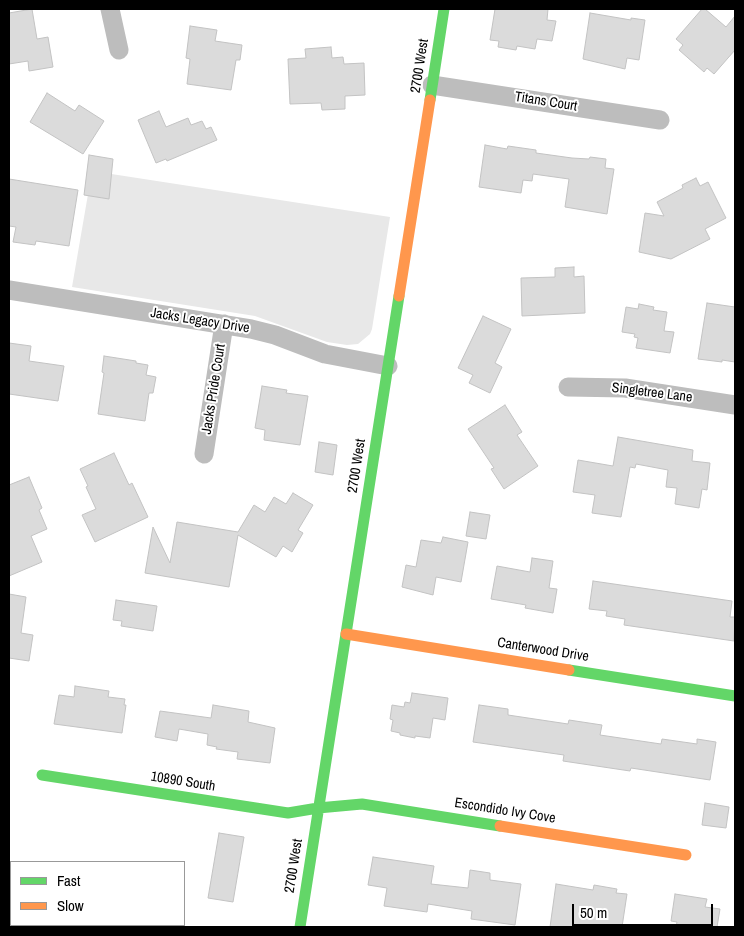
<!DOCTYPE html>
<html>
<head>
<meta charset="utf-8">
<style>
  body { margin:0 }
  #map { position:relative; width:744px; height:936px; overflow:hidden; background:#fff; font-family:"Archivo Narrow",sans-serif }
  canvas { display:block }
  .frame { position:absolute; inset:0; border:10px solid #000; pointer-events:none }
  .legend { position:absolute; left:10px; top:861px; width:175px; height:65px; box-sizing:border-box; background:#fff; border:1px solid #999; margin:0; padding:6px 9px; list-style:none; font-size:15px; color:#000 }
  .legend li { display:flex; align-items:center; gap:10px; height:25px }
  .legend b { width:25px; border:1px solid #999 }
  .scale { position:absolute; left:572px; top:904px; width:141px; height:22px; box-sizing:border-box; border:2px solid #000; border-top:0; padding-left:6px; font-size:15px; line-height:18px; white-space:nowrap; color:#000; -webkit-text-stroke:4px #fff; paint-order:stroke }
</style>
</head>
<body>
<div id="map">
<canvas width="744" height="936"></canvas>
<div class="frame"></div>
<ul class="legend">
<li><b style="height:6px;background:#63d668"></b>Fast</li>
<li><b style="height:6px;background:#ff974d"></b>Slow</li>
</ul>
<div class="scale">50 m</div>
</div>
<script>
const context = document.querySelector('canvas').getContext('2d');
context.lineJoin = 'round';
function paint(path, color) { context.fillStyle = color; context.fill(path, 'evenodd'); }
const toPath = rows => new Path2D(rows.map(r => 'M' + r).join(''));
function trace(path, color, width, dash) { context.strokeStyle = color; context.lineWidth = width; context.lineCap = dash ? 'butt' : 'round'; context.setLineDash(dash || []); context.stroke(path); }
function write(font, color, halo, rows, align = 'center') {
  context.font = font + ' "Archivo Narrow",sans-serif'; context.lineWidth = 4; context.setLineDash([]); context.textBaseline = 'middle'; context.strokeStyle = halo; context.fillStyle = color; for (const [text, x, y, turn = 0] of rows) {
    context.save(); context.translate(x, y); context.rotate((+turn || 0) * Math.PI / 180); context.textAlign = isNaN(turn) ? turn : align; if (halo) context.strokeText(text, 0, 0); context.fillText(text, 0, 0); context.restore();
  }
}
paint(toPath([
  [92,171,390,217,372,329,370,334,358,344,347,345,327,342,255,316,72,287]
]), '#e8e8e8');
const building = toPath([
  [32,9,37,39,48,37,53,67,29,71,28,61,9,64,9,13,32,9],
  [495,9,548,9,547,20,556,21,552,41,537,39,535,49,517,46,516,50,498,47,499,41,490,40,495,9],
  [702,9,705,9,726,27,735,16,735,50,714,74,707,68,704,72,679,50,683,45,676,39,702,9],
  [590,13,631,20,631,18,645,20,639,60,627,58,625,69,583,59,590,13],
  [190,26,217,30,215,41,242,45,240,60,236,60,231,90,187,84,190,59,186,58,190,26],
  [331,47,332,58,343,57,344,64,364,63,365,95,345,96,345,109,322,110,321,103,290,104,288,59,306,58,305,49,331,47],
  [47,93,75,111,79,105,104,121,83,154,30,122,47,93],
  [159,111,166,127,188,118,191,125,202,121,206,129,211,127,217,140,167,161,166,159,156,163,138,120,159,111],
  [485,145,507,149,508,146,536,150,536,153,572,158,589,159,590,157,606,159,605,168,614,169,607,214,565,207,569,179,533,174,532,181,523,180,521,193,479,187,485,145],
  [89,155,113,159,109,199,84,195,89,155],
  [696,178,700,186,708,182,726,218,705,229,710,239,671,259,639,252,645,213,664,216,657,202,683,188,682,185,696,178],
  [9,179,78,190,69,246,36,241,35,245,13,242,16,227,9,226,9,179],
  [574,267,574,277,584,276,585,313,522,316,521,278,555,277,555,268,574,267],
  [707,303,735,307,735,362,722,360,722,362,698,359,707,303],
  [639,304,654,307,653,310,667,312,664,331,674,332,670,353,636,348,638,338,634,337,635,334,622,332,626,307,638,309,639,304],
  [483,316,511,329,495,363,502,367,490,393,469,383,473,375,458,368,483,316],
  [9,343,31,346,29,361,64,366,58,401,9,394,9,343],
  [104,356,136,361,136,363,148,365,146,375,156,377,153,393,149,393,145,421,98,414,104,373,102,372,104,356],
  [262,386,287,390,286,393,308,396,300,445,264,440,265,430,255,428,262,386],
  [505,405,522,432,517,435,538,466,504,489,491,469,494,468,468,429,505,405],
  [618,437,693,450,692,461,710,463,707,490,702,489,699,508,675,504,677,488,666,487,668,470,636,464,635,468,630,467,621,517,592,513,595,495,573,492,578,460,613,466,618,437],
  [319,442,337,445,333,475,315,472,319,442],
  [114,453,129,485,132,483,148,517,95,542,82,515,96,509,86,487,88,486,80,469,114,453],
  [29,477,42,508,39,510,47,529,31,536,42,562,9,576,9,485,29,477],
  [293,493,313,505,298,530,303,533,292,552,283,546,276,557,238,535,229,587,145,573,153,527,170,563,177,522,238,532,254,505,265,512,274,497,286,504,293,493],
  [470,512,490,515,486,539,466,536,470,512],
  [443,537,468,542,461,582,436,577,433,595,402,587,406,565,416,567,421,540,441,543,443,537],
  [532,558,553,561,549,588,557,589,553,613,525,608,526,605,491,599,497,566,530,572,532,558],
  [593,581,732,601,730,617,735,617,734,641,624,625,625,619,606,616,607,611,589,609,593,581],
  [9,594,26,597,21,633,33,635,29,661,9,658,9,594],
  [116,600,157,606,153,631,121,626,122,621,113,620,116,600],
  [75,686,109,691,108,697,125,699,124,705,126,705,122,733,54,724,59,695,74,697,75,686],
  [412,693,448,698,445,720,433,718,430,738,415,736,415,738,400,735,400,733,391,731,393,720,390,719,392,705,404,707,405,702,410,703,412,693],
  [213,705,249,711,248,722,275,728,270,763,237,759,238,752,216,749,217,747,207,745,208,734,179,729,177,741,155,737,160,711,211,718,213,705],
  [479,705,508,709,508,715,568,724,569,720,602,725,600,735,661,744,662,739,697,744,697,739,716,742,710,780,631,768,630,771,563,761,564,755,473,742,479,705],
  [705,803,729,807,726,828,702,825,705,803],
  [219,833,244,837,233,902,208,898,219,833],
  [373,857,434,866,431,884,468,888,470,870,490,873,490,880,521,884,515,925,471,919,472,911,428,904,427,912,384,906,387,888,368,885,373,857],
  [556,884,593,890,594,885,617,889,616,893,627,894,622,927,550,927,556,884],
  [675,894,707,899,705,907,720,909,717,927,676,927,677,922,671,921,675,894]
]);
paint(building, '#dbdbdb');
trace(building, '#c3c3c3', 1);
trace(toPath([
  [110,9,119,50],
  [432,85,660,120],
  [9,290,251,329,275,335,325,354,388,366],
  [568,387,625,388,735,405],
  [204,454,224,324]
]), '#bdbdbd', 19);
trace(toPath([
  [430,100,444,9],
  [569,670,735,696],
  [42,775,288,813,318,808,362,804,500,826],
  [300,927,399,296]
]), '#63d668', 11);
trace(toPath([
  [399,296,430,100],
  [346,634,569,670],
  [500,826,686,855]
]), '#ff974d', 11);
write('14px', '#000', '#fff', [
  ["2700 West",420,66,-81],
  ["Titans Court",546,102,9],
  ["Jacks Legacy Drive",200,321,9],
  ["Jacks Pride Court",214,389,-81],
  ["Singletree Lane",652,393,7],
  ["2700 West",357,466,-81],
  ["Canterwood Drive",543,650,9],
  ["10890 South",183,782,9],
  ["Escondido Ivy Cove",505,811,9],
  ["2700 West",294,866,-81]
]);
</script>
</body>
</html>
